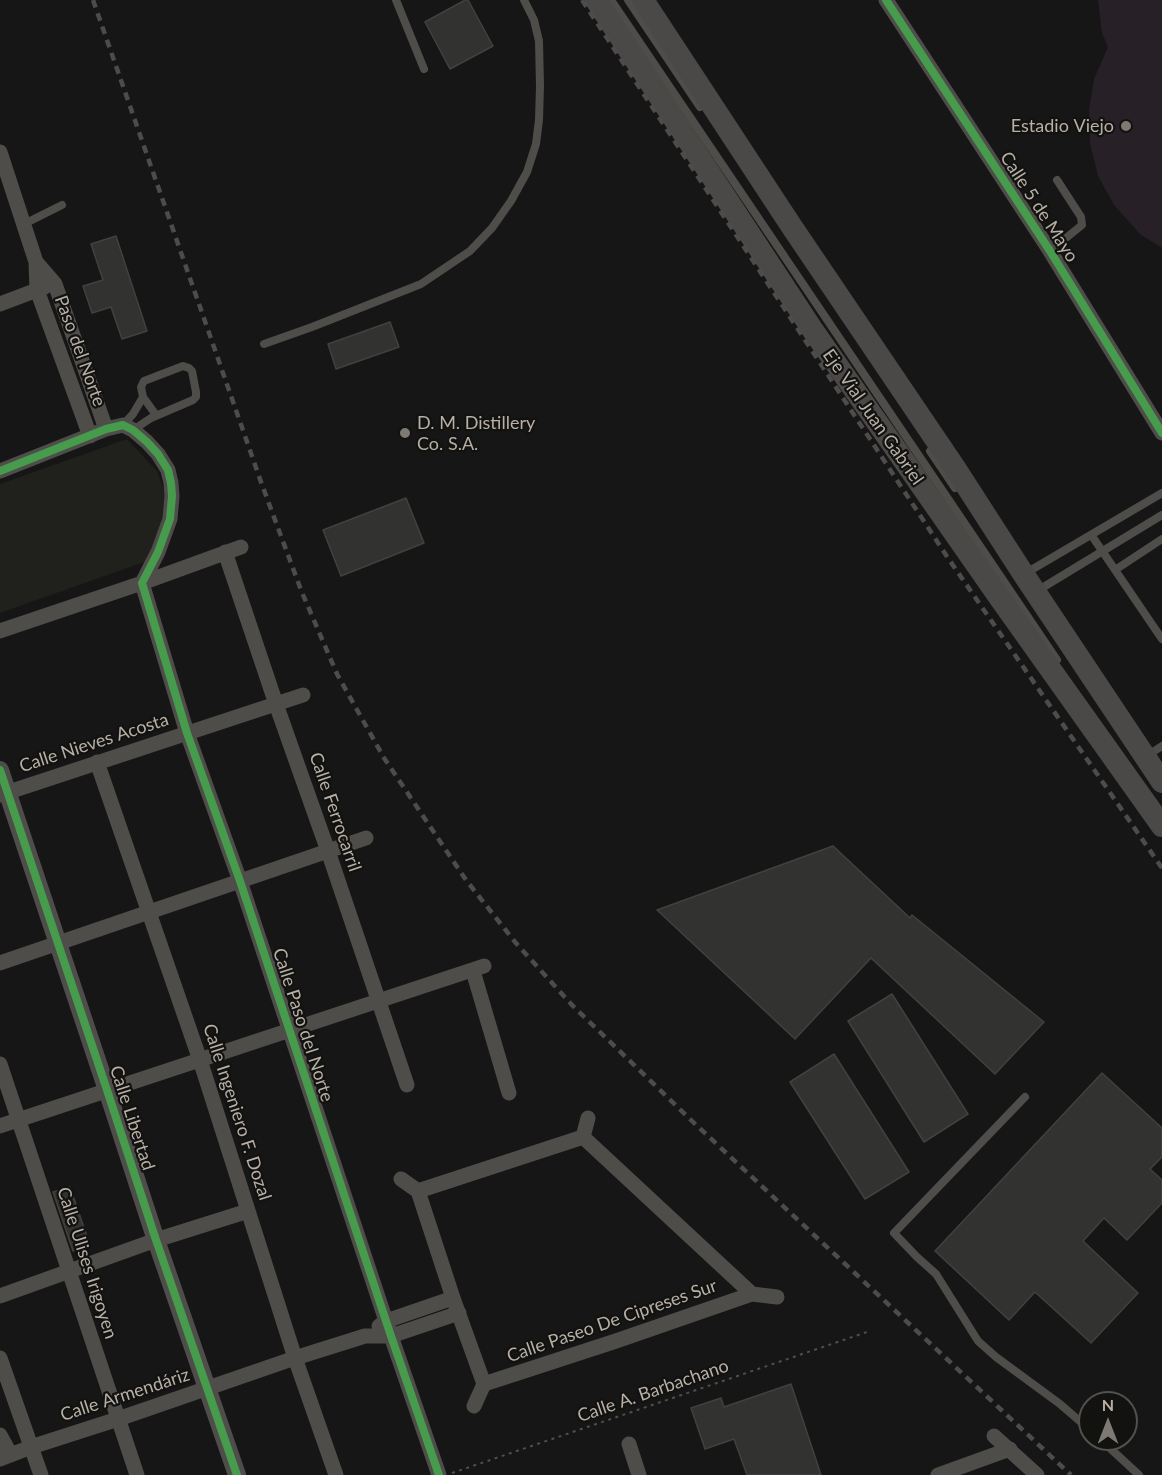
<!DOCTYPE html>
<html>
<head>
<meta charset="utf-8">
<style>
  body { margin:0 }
  #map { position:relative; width:1162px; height:1475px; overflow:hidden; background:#161616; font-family:Lato,sans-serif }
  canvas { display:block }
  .north { position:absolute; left:1078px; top:1391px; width:60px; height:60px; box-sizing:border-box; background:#121210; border:2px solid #54514c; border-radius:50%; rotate:0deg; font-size:16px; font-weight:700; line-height:24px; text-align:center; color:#b8afa6 }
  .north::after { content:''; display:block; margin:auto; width:21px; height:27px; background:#7f7974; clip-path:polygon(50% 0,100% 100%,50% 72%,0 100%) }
</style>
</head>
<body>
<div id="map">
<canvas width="1162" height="1475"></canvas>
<div class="north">N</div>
</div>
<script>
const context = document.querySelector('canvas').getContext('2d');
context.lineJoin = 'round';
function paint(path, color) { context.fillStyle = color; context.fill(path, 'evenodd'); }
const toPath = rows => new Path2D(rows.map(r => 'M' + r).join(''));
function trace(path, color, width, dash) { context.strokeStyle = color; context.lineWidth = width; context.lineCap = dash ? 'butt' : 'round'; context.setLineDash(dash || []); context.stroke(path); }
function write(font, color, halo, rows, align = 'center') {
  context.font = font + ' Lato,sans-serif'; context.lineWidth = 4.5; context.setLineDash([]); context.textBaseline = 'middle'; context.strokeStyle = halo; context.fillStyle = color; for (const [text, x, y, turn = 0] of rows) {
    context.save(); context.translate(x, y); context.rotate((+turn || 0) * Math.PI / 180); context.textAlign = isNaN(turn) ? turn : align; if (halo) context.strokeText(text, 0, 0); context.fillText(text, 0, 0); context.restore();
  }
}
paint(toPath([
  [127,439,157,471,165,492,163,517,147,561,0,613,0,484]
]), '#20201d');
paint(toPath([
  [1098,0,1162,0,1162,248,1140,234,1114,205,1098,176,1090,143,1089,109,1094,79,1108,47,1102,33]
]), '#272027');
const building = toPath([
  [465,0,468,0,493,46,450,69,425,22,465,0],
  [116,236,147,331,122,339,111,307,92,313,83,286,103,280,91,244,116,236],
  [390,322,399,347,336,369,328,344,390,322],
  [406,498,424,543,341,576,323,530,406,498],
  [833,846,910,918,912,915,1044,1022,995,1074,871,958,795,1039,657,910,833,846],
  [892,994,968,1114,924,1142,848,1021,892,994],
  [834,1054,909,1172,865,1199,790,1082,834,1054],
  [1102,1073,1162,1128,1162,1157,1150,1169,1162,1180,1162,1203,1127,1240,1104,1218,1083,1241,1138,1293,1091,1343,1035,1292,1009,1320,935,1251,1102,1073],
  [70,1187,90,1245,73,1251,53,1192,70,1187],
  [791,1384,821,1475,747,1475,734,1439,705,1449,691,1408,721,1398,724,1407,791,1384]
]);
paint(building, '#323231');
trace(building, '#42413e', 1.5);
trace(toPath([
  [452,1473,867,1332]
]), '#514e4c', 2, [3, 4.5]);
trace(toPath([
  [396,0,424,69],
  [611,0,1057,660],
  [628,0,700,107],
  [24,224,62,205],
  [1050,251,1082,225,1081,217,1057,180],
  [264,344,312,327,421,284,470,251,492,228,511,201,527,172,536,144,539,120,540,86,539,41,534,20,524,0],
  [143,397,156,415],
  [123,425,133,414,143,397,141,387,144,381,183,366,189,368,192,371,196,392,196,397,193,400,151,418,133,430],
  [930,451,955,488],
  [1092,536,1162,639],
  [1115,570,1162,539],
  [1026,573,1162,493],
  [1037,591,1162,515],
  [1148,755,1162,746],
  [1025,1097,894,1233,917,1257,936,1274,978,1341,996,1357,1060,1404,1090,1430],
  [1100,1439,1139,1475]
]), '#4f4d4a', 8);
trace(toPath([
  [886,0,1050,251,1162,433],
  [0,152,36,262,37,290,90,436],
  [36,262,55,284,106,429],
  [0,304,45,287],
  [0,471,106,429,123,425,133,430,147,442,158,454,168,470,171,483,172,496,170,519,158,552,142,583,187,733,240,881,391,1336,439,1475],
  [225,552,276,704,328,851,407,1085],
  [0,631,142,583,241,547],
  [97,762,200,1060,295,1358,336,1475],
  [0,795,303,695],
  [0,963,366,838],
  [473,971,509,1093],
  [0,1064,137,1475],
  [0,1126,484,966],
  [583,1137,752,1294],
  [583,1137,588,1118],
  [401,1179,418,1191],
  [418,1191,453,1298,484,1384],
  [418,1191,583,1137],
  [0,1296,156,1240,248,1211],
  [379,1326,386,1321,453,1298],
  [0,1358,41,1475],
  [484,1384,616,1341,752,1294,777,1297],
  [474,1406,484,1384],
  [0,1435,11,1455],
  [994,1436,1037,1475],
  [629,1444,639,1475],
  [0,1459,31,1447,118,1419,295,1358,365,1336,391,1336,459,1313],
  [938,1475,1010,1449]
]), '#4f4d4a', 15);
trace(toPath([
  [0,770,107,1090,156,1240,237,1475]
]), '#4f4d4a', 18);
trace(toPath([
  [596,0,812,329,999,597,1162,826],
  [643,0,792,227,955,468,1024,575,1162,782]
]), '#4b4947', 22);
trace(toPath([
  [93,0,261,482,301,590,337,674,384,758,466,880,515,942,572,1005,692,1121,1071,1475],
  [582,0,948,558,1162,868]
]), '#4e4c4a', 4.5, [8, 6]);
trace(toPath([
  [886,0,1050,251,1162,433],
  [0,471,106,429,123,425,133,430,147,442,158,454,168,470,171,483,172,496,170,519,158,552,142,583,187,733,240,881,391,1336,439,1475],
  [0,770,107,1090,156,1240,237,1475]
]), '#469c4c', 8);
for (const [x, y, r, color] of [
  [1126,126,6,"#7f7974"],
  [405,433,6,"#7f7974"]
]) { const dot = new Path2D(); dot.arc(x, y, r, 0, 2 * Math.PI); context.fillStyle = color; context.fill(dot); trace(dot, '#121210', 2); }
write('18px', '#b8afa6', '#121210', [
  ["Estadio Viejo",1114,126],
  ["D. M. Distillery",417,423,"left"],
  ["Co. S.A.",417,444,"left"]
], 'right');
write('18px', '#b8afa6', '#121210', [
  ["Calle 5 de Mayo",1039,207,57],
  ["Paso del Norte",80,351,70],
  ["Eje Vial Juan Gabriel",873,417,55],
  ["Calle Nieves Acosta",94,743,-18],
  ["Calle Ferrocarril",335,812,71],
  ["Calle Paso del Norte",303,1025,72],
  ["Calle Ingeniero F. Dozal",237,1112,72],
  ["Calle Libertad",132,1118,72],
  ["Calle Ulises Irigoyen",87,1263,72],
  ["Calle Paseo De Cipreses Sur",612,1321,-19],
  ["Calle A. Barbachano",653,1391,-19],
  ["Calle Armendáriz",125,1395,-18]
]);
</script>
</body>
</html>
